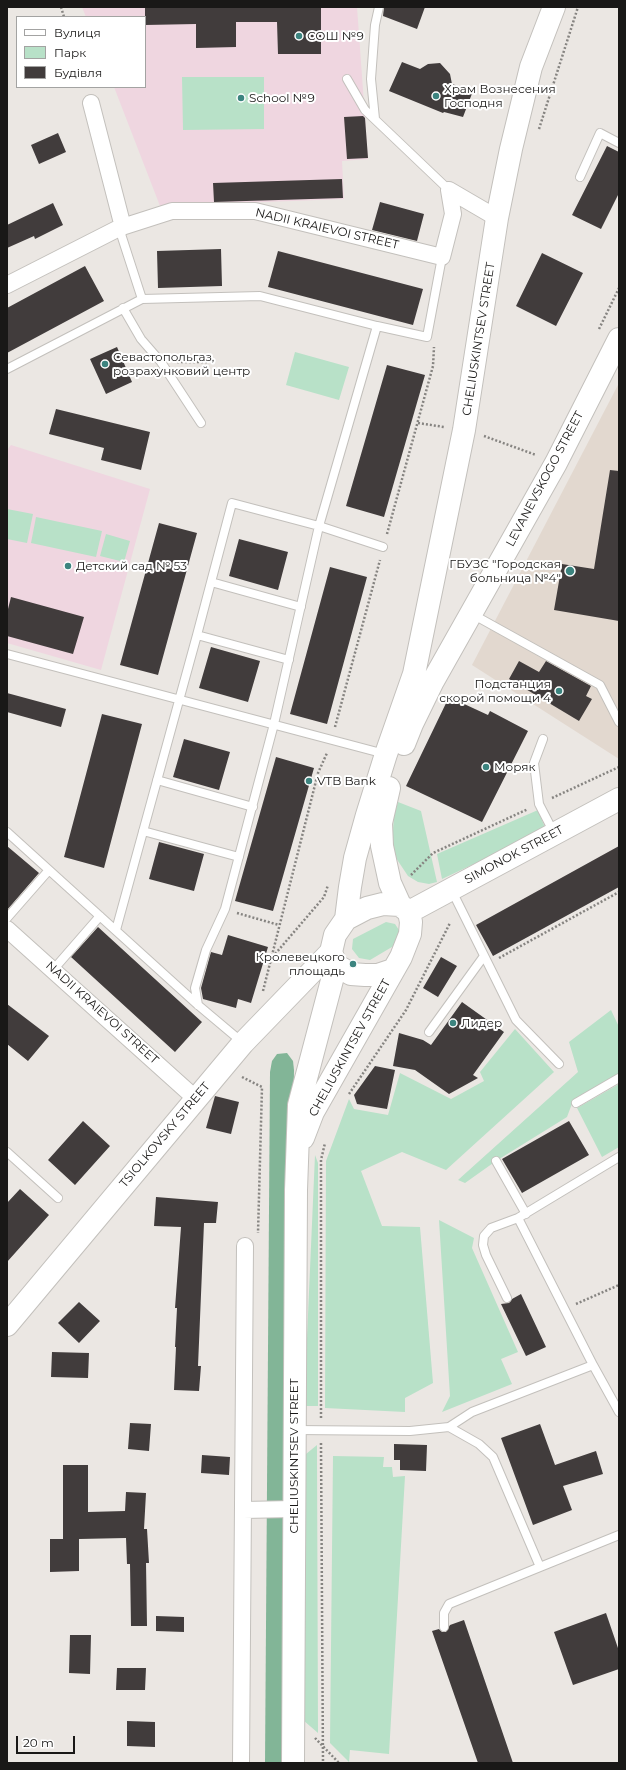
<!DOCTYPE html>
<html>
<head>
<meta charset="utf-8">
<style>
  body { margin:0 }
  #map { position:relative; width:626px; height:1770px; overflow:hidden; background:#ebe7e3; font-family:Montserrat,sans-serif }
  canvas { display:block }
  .frame { position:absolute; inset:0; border:8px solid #191817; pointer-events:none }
  .legend { position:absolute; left:16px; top:16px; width:130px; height:72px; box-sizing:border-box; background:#fff; border:1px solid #a3a3a2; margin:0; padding:5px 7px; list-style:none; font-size:12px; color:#191817 }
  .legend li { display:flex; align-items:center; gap:8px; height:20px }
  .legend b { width:20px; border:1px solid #a3a3a2 }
  .scale { position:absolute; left:16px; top:1736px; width:59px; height:18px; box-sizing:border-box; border:2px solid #191817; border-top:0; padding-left:5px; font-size:12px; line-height:14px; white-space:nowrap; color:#191817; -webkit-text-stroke:3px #fff; paint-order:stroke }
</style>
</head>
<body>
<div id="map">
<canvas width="626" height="1770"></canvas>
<div class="frame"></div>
<ul class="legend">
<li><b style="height:5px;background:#fff"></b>Вулиця</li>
<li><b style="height:11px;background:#b8e1c8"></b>Парк</li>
<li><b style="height:11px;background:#413c3c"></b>Будівля</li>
</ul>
<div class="scale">20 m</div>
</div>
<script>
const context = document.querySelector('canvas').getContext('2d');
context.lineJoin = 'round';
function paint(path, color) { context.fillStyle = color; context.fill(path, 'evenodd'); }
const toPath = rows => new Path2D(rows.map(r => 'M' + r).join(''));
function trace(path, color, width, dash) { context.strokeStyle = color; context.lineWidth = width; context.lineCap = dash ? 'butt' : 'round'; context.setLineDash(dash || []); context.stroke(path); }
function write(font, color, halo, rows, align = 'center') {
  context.font = font + ' Montserrat,sans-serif'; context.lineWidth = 4; context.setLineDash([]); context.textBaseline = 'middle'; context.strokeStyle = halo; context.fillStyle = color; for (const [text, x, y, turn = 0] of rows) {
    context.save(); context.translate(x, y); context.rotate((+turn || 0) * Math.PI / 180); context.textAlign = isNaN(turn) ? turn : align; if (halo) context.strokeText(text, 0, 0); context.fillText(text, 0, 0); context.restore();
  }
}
paint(toPath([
  [619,383,619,759,472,665]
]), '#e2d8cf');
paint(toPath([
  [82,7,357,7,368,159,342,161,344,199,160,206,114,87,145,87,145,17,86,17],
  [11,445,150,489,101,670,7,643,7,450]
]), '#efd6e0');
paint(toPath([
  [182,77,264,77,264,129,183,130],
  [295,352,349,367,339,400,286,385],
  [7,509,33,514,27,543,7,539],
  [36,517,102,531,96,557,31,543],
  [106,534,130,541,124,562,100,556],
  [398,802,421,811,437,882,429,884,418,882,408,876,396,858,393,846,393,830,394,816],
  [538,810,546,830,442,879,437,854],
  [386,922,395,924,399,930,400,935,397,944,370,960,359,958,352,949,353,939],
  [611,1010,619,1027,619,1074,573,1101,567,1117,496,1161,465,1183,458,1180,578,1072,569,1042],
  [515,1029,554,1072,446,1170,402,1152,361,1171,382,1226,420,1227,433,1383,405,1398,405,1412,325,1408,326,1161,349,1099,354,1109,388,1115,400,1073,451,1099,484,1081,480,1072],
  [619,1084,619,1147,602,1157,577,1108],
  [315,1155,318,1163,318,1406,304,1406],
  [439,1220,474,1238,472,1248,518,1352,501,1359,512,1384,442,1412,450,1396],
  [317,1445,318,1733,303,1720,306,1454],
  [333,1456,384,1457,383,1467,392,1467,393,1477,405,1476,389,1754,350,1750,349,1762,330,1743]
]), '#b8e1c8');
paint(toPath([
  [287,1053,293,1061,294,1070,284,1763,265,1763,270,1072,272,1061,277,1054]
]), '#82b597');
paint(toPath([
  [145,7,321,7,321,54,278,54,277,22,236,22,236,47,196,48,196,24,145,25],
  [384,7,425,7,417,29,383,16],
  [402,62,420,69,428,64,440,63,450,74,452,84,473,91,463,117,444,112,443,113,389,91],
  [363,116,365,118,368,158,347,159,344,117],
  [58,133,66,152,39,164,31,145],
  [607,146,619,152,619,193,601,229,572,215],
  [342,179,343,198,214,202,213,183],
  [380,202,424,214,417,241,372,230],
  [53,203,63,225,35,239,34,236,7,248,7,225],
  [221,249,222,286,158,288,157,251],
  [278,251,423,289,413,325,268,287],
  [542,253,583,273,556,326,516,306],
  [85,266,104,301,7,353,7,308],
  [117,347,132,382,106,394,90,359],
  [387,365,425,375,384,517,346,506],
  [56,409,150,432,141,470,101,460,104,448,49,434],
  [610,470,619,471,619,621,554,610,562,564,594,569],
  [159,523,197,533,158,675,120,665],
  [239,539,288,552,278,590,229,576],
  [330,567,367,577,327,724,290,714],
  [11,597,84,617,73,654,7,636,7,613],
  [211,647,260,661,248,702,199,688],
  [519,661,539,672,546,661,591,686,586,696,592,699,579,721,509,679],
  [7,693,66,709,61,727,7,712],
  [449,697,488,715,490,711,528,731,482,822,406,786],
  [102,714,142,724,104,868,64,857],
  [184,739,230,752,219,790,173,777],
  [276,757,314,768,273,911,235,901],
  [159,842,204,854,194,891,149,879],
  [7,846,39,873,7,910],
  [619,846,619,887,493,956,476,925],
  [98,927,202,1022,175,1052,71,957],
  [228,935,268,947,251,1003,238,999,236,1008,203,999,201,988,211,952,222,955],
  [441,957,457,966,438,997,423,988],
  [462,1002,504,1032,473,1075,478,1078,449,1094,415,1070,393,1066,399,1033,423,1040,431,1045],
  [7,1004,49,1036,28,1061,7,1044],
  [375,1066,395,1070,387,1109,357,1104,354,1095],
  [215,1096,239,1102,231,1134,206,1128],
  [83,1121,110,1146,75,1185,48,1160],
  [569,1121,589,1155,522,1193,502,1159],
  [20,1189,49,1215,7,1262,7,1203],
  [156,1197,218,1202,216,1223,204,1223,198,1366,201,1366,199,1391,174,1390,176,1347,175,1347,177,1308,175,1308,181,1227,154,1226],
  [521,1294,546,1347,526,1356,501,1304,509,1303,512,1299],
  [79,1302,100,1321,79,1343,58,1323],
  [52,1352,89,1353,88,1378,51,1377],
  [130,1423,151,1424,149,1451,128,1449],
  [540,1424,555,1465,596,1451,603,1474,563,1486,572,1510,533,1525,501,1438],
  [394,1444,427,1445,426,1471,400,1470,400,1460,394,1460],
  [202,1455,230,1457,229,1475,201,1473],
  [63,1465,88,1465,88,1512,125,1511,126,1492,146,1493,144,1529,147,1529,149,1563,146,1563,147,1626,131,1626,130,1564,127,1564,126,1538,79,1539,79,1571,50,1572,50,1539,63,1539],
  [606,1613,619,1651,619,1669,573,1685,554,1632],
  [156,1616,184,1617,184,1632,156,1631],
  [464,1620,513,1763,478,1763,432,1631,439,1629,442,1632,446,1632,450,1625],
  [70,1635,91,1635,90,1674,69,1673],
  [117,1668,146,1668,145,1690,116,1690],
  [127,1721,155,1722,155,1747,127,1746]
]), '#413c3c');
const lane = toPath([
  [347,79,365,110,449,190],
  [375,119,371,79,375,25,379,7],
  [580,177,600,133,619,143],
  [119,228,142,299],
  [123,308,141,339,161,362,201,423],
  [7,369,142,299,260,296,377,326],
  [211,582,301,607],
  [472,614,600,685,619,722],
  [197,635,289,660],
  [7,654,385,754],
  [543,739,534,763,539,804,554,833],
  [157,780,253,807],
  [143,831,239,857],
  [7,832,198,1005,242,1042],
  [452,891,516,1020,559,1064],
  [7,918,49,870],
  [116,930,197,635,232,503,319,526,383,547],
  [53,970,100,916],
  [198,1005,195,988,206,950,225,909,274,724,319,526,377,326,427,337,442,257],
  [429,1032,484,956],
  [576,1103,619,1078],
  [7,1152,58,1198],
  [496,1161,526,1214],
  [507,1298,486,1255,483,1245,484,1236,491,1228,518,1218],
  [593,1365,619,1412],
  [449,1427,479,1444,493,1457,540,1567,619,1535],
  [295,1430,410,1431,449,1427,472,1412,593,1365,518,1218,619,1157],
  [444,1627,444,1613,449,1604,540,1567]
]);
const street = toPath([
  [91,103,123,227],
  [7,285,119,228,172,211,255,211,442,257,453,214,449,190,497,218],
  [7,929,195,1098],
  [243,1510,293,1509],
  [241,1763,245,1246]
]);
const secondary = toPath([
  [404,744,412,724,433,681,556,463,619,339],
  [389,788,381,823,382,846,390,883,400,905],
  [409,912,619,799],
  [346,919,350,887,355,858,367,815,386,754,414,674,464,430,497,218,511,149,531,67,554,7],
  [303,1138,313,1112,401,957,410,934,411,922,409,912,400,905,383,904,367,908,346,919,335,935,331,952,336,965,351,974,365,975,378,975,393,970],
  [7,1325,243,1043,331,952],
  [293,1763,296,1190,299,1105,336,965]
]);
trace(lane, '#c3c0bc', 10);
trace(street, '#c3c0bc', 18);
trace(secondary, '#c3c0bc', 24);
trace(toPath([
  [61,7,64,17],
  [539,129,578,7],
  [599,329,619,288],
  [177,362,209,362],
  [418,423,444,427],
  [484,436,536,455],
  [387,534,433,366,434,347],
  [335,727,380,560],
  [552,798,619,767],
  [411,875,433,853,528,809],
  [237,913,279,925],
  [499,958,619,892],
  [270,960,324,897,328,885],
  [263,991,318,773,327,753],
  [242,1077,262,1087,258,1233],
  [349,1094,406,1010,450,923],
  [576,1304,619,1285],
  [321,1418,321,1160,325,1143],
  [321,1443,323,1763],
  [315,1738,339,1763]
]), '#868481', 2.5, [2, 2]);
trace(lane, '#fff', 8);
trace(street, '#fff', 16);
trace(secondary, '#fff', 22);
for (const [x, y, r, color] of [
  [299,36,4,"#3c847f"],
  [436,96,4,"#3c847f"],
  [241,98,4,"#3c847f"],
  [105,364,4,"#3c847f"],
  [68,566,4,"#3c847f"],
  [570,571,5,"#3c847f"],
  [559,691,4,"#3c847f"],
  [486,767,4,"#3c847f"],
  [309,781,4,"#3c847f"],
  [353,964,4,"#3c847f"],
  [453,1023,4,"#3c847f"]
]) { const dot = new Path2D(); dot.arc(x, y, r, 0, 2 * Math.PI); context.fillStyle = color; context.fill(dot); trace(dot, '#fff', 1.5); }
write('12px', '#191817', '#fff', [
  ["СОШ №9",307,36],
  ["Храм Вознесения",444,89],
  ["Господня",444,103],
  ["School №9",249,98],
  ["Севастопольгаз,",113,357],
  ["розрахунковий центр",113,371],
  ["ГБУЗС \"Городская",561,564,"right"],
  ["больница №4\"",561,578,"right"],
  ["Детский сад № 53",76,566],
  ["Подстанция",551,684,"right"],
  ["скорой помощи 4",551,698,"right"],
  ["Моряк",494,767],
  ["VTB Bank",317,781],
  ["Кролевецкого",345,957,"right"],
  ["площадь",345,971,"right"],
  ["Лидер",461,1023]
], 'left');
write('12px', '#191817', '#fff', [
  ["NADII KRAIEVOI STREET",327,229,13],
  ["CHELIUSKINTSEV STREET",479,339,-81],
  ["LEVANEVSKOGO STREET",545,479,-62],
  ["SIMONOK STREET",514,855,-28],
  ["NADII KRAIEVOI STREET",102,1013,42],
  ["CHELIUSKINTSEV STREET",350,1048,-61],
  ["TSIOLKOVSKY STREET",165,1135,-50],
  ["CHELIUSKINTSEV STREET",294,1456,-90]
]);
</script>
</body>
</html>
